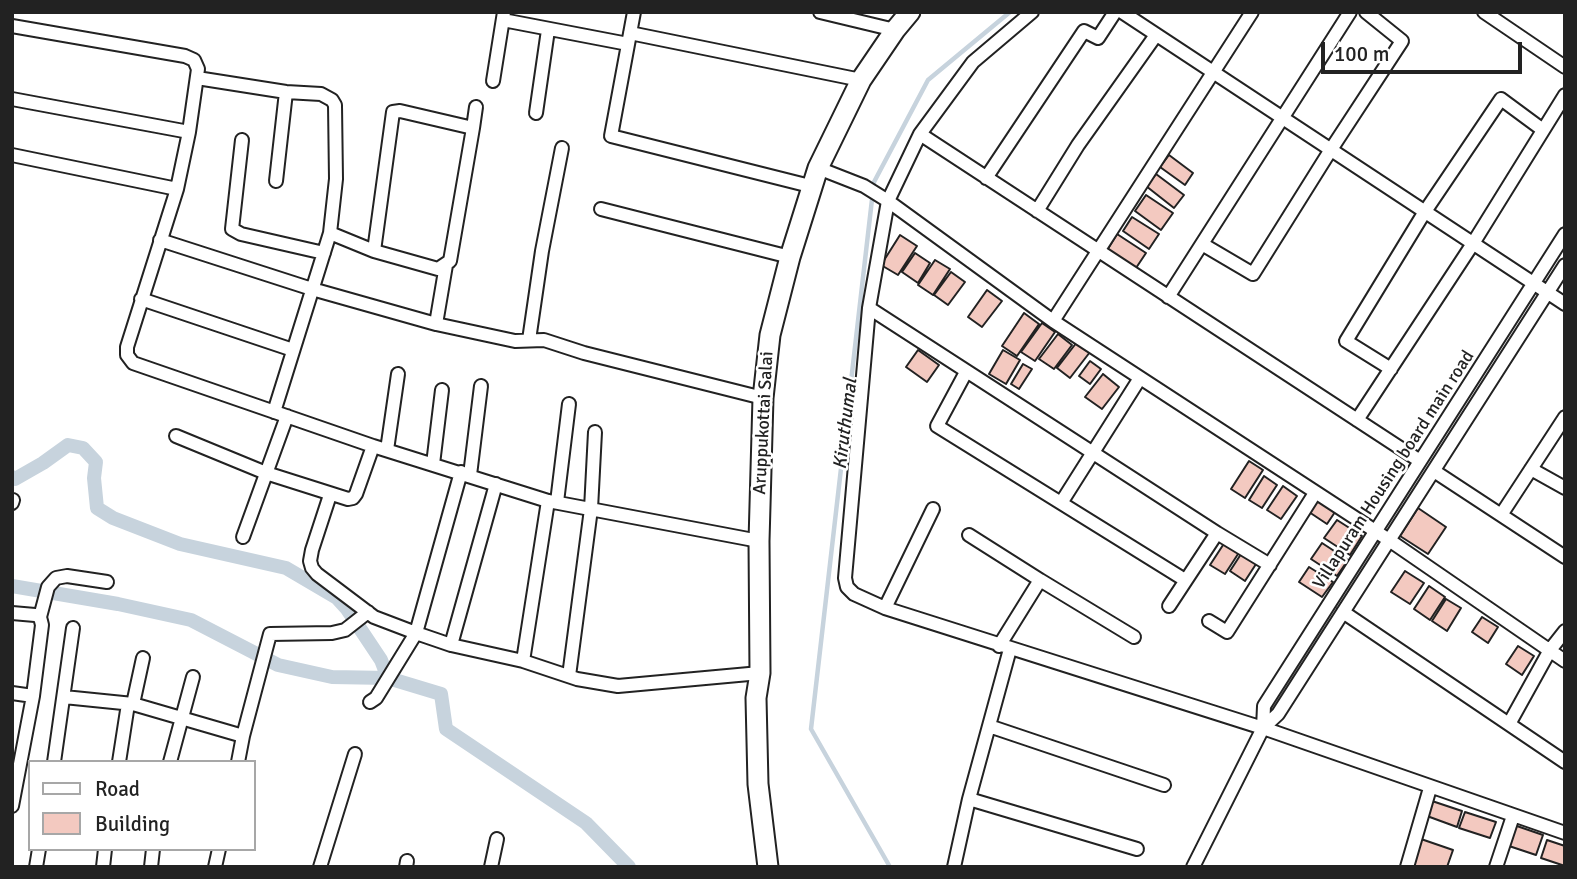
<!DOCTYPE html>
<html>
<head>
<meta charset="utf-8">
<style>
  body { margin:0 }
  #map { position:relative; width:1577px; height:879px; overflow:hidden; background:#fff; font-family:Signika,sans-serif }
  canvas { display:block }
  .frame { position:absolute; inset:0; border:14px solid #222; pointer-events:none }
  .legend { position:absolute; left:28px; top:760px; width:228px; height:91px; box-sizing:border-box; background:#fff; border:2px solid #a7a7a7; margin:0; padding:9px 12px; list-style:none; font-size:21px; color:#222 }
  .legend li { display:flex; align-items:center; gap:14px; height:35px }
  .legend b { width:35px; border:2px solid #a7a7a7 }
  .scale { position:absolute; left:1321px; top:42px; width:201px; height:32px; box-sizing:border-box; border:4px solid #222; border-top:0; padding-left:9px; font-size:21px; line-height:24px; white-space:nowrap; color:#222; -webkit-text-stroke:5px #fff; paint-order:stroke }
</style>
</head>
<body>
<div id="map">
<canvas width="1577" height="879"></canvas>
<div class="frame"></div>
<ul class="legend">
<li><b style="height:9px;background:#fff"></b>Road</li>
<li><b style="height:19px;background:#f3c9c0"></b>Building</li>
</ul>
<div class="scale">100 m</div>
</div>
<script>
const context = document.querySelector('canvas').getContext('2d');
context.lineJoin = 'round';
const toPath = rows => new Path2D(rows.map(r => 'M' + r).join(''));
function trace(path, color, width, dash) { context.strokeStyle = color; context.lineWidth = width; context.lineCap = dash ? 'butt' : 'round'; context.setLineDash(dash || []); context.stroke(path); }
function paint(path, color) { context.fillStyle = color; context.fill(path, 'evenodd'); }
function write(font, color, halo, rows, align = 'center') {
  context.font = font + ' Signika,sans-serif'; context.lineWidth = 5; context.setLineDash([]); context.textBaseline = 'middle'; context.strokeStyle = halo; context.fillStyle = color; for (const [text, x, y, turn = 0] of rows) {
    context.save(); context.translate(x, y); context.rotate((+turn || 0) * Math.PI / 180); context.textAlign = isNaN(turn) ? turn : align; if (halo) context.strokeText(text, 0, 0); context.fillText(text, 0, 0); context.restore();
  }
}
trace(toPath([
  [890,867,811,729,874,182,928,80,1010,12]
]), '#c7d3dd', 4.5);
trace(toPath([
  [12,477,15,479,43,463,68,445,83,448,96,462,94,478,97,508,113,518,180,544,286,568,337,598,347,609,381,660,388,678,441,694,446,729,586,823,629,867],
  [12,586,118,604,191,620,278,665,332,677,388,678]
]), '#c7d3dd', 14);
const building = toPath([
  [1169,155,1193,173,1185,185,1160,167,1169,155],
  [1156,174,1184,195,1174,208,1146,186,1156,174],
  [1146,195,1173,213,1161,230,1135,211,1146,195],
  [1132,217,1159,234,1149,249,1123,231,1132,217],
  [1117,234,1146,253,1134,271,1106,252,1117,234],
  [900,235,917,246,898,275,881,265,900,235],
  [915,253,930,263,918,283,902,272,915,253],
  [935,260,950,269,933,295,918,285,935,260],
  [951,272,965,282,948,305,934,295,951,272],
  [987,290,1002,301,982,327,968,317,987,290],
  [1024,313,1039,324,1017,356,1002,346,1024,313],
  [1042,323,1055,332,1035,361,1021,352,1042,323],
  [1058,334,1072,345,1054,369,1039,359,1058,334],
  [1077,342,1090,352,1070,378,1057,368,1077,342],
  [918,350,939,365,927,382,906,367,918,350],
  [1003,350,1020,360,1006,384,989,374,1003,350],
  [1090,361,1101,369,1090,384,1079,376,1090,361],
  [1023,364,1032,369,1019,389,1011,384,1023,364],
  [1103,374,1119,387,1102,409,1085,397,1103,374],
  [1249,461,1263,470,1245,498,1231,489,1249,461],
  [1264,476,1277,485,1262,508,1249,500,1264,476],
  [1283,486,1297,496,1281,519,1267,510,1283,486],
  [1314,498,1335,512,1327,524,1306,510,1314,498],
  [1418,508,1446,527,1428,554,1400,536,1418,508],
  [1337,520,1362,536,1350,555,1324,538,1337,520],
  [1225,542,1240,551,1225,574,1210,565,1225,542],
  [1322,543,1348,560,1337,576,1311,559,1322,543],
  [1243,551,1258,561,1245,581,1230,571,1243,551],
  [1309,567,1333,582,1322,597,1299,582,1309,567],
  [1405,571,1424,583,1410,604,1391,592,1405,571],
  [1429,586,1445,597,1430,620,1414,609,1429,586],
  [1446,599,1461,608,1447,631,1432,621,1446,599],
  [1482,617,1498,627,1488,643,1472,632,1482,617],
  [1518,646,1534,656,1522,675,1506,664,1518,646],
  [1432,801,1462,811,1457,827,1427,816,1432,801],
  [1465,812,1496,822,1490,838,1459,828,1465,812],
  [1514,825,1543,835,1536,855,1506,845,1514,825],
  [1421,839,1453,850,1447,867,1411,867,1421,839],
  [1547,840,1565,846,1565,866,1541,858,1547,840]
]);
paint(building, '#f3c9c0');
trace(building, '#222', 2);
const minor = toPath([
  [634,12,611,136,814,187],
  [820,12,895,30],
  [1032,12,973,62,920,134,888,201,869,308,845,578,847,587,854,594,885,608,1263,728,1565,833],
  [1122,12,1565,304],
  [1484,12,1565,67],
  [503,20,628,44],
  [12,26,185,56,194,60,198,69,189,132],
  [630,33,861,80],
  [197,78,286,92,321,94,332,100,335,105,336,179,330,233],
  [493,81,504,12],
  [12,99,189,132,177,189,127,347,127,355,133,363,373,446,548,501,759,541],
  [536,113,548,30],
  [473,128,476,107],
  [920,134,1420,461],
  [242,140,232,229,241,234,324,253],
  [12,155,177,189],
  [818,168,864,186,888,201,1053,321,1389,540,1565,661],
  [986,178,1084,31,1098,38,1115,12],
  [276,181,286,92],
  [601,209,790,257],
  [1037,211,1078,145,1156,35],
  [160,240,312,289,436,324,515,341,544,340,584,353,763,398],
  [1202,244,1253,274,1330,151,1402,41,1366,12],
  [1168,297,1350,12],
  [141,299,293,350],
  [869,308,1217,533,1169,606],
  [1053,321,1252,12],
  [436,324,446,265],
  [529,340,542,251,562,148],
  [1391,369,1346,341,1424,213,1501,99,1543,130],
  [966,372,937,426,1185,580],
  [274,412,330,233,374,251,393,112,400,111,473,128,450,261,438,269,374,251],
  [1357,420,1472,245,1565,95],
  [176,436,266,473,348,499,353,498,356,494,373,446],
  [387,450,398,374],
  [433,464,442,390],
  [1531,469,1565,488],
  [1434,471,1565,557],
  [461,472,416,633,451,645,523,661,577,679,618,686,760,673],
  [470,475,481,386],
  [330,495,312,550,310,561,312,568,317,574,374,617,416,633,376,698,370,702],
  [557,502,569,404],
  [12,503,13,500],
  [1061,503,1140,378],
  [1501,515,1565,417],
  [1217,533,1270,565],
  [969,535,1040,580],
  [243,537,287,416],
  [885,608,933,509],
  [1343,612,1565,762],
  [12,613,35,615,40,617,42,625,33,696,12,806],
  [40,617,48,587,56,578,67,576,107,582],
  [1209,621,1227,632,1315,493],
  [451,645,496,484],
  [999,646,1040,580,1134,637],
  [523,661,548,501],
  [569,676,591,509,595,432],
  [12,693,33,696],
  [64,697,133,704,243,736,238,762],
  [133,704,143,658],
  [1509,724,1550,650,1565,631],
  [989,726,1164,785],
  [1263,728,1264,706,1565,234],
  [243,736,270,634,332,633,345,630,368,612],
  [54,762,73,628],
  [119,762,128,704],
  [170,762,193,677],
  [969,799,1137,849],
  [36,867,39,849],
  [103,867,105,849],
  [151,867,153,849],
  [215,867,219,849],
  [320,867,355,754],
  [406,867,407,861],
  [491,867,497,839],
  [954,867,969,799,1010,649],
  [1193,867,1263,728,1278,714,1565,265],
  [1407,867,1430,788],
  [1496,867,1513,816]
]);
const primary = toPath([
  [768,867,758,784,756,698,760,673,759,541,763,398,770,335,790,257,818,168,861,80,895,30,910,12]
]);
trace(minor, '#222', 16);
trace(primary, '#222', 23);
trace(minor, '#fff', 12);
trace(primary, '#fff', 19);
write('18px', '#222', '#fff', [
  ["Aruppukottai Salai",764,423,-87],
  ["Villapuram Housing board main road",1394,470,-57]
]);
write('italic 19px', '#222', '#fff', [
  ["Kiruthumal",846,424,-83]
]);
</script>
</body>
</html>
